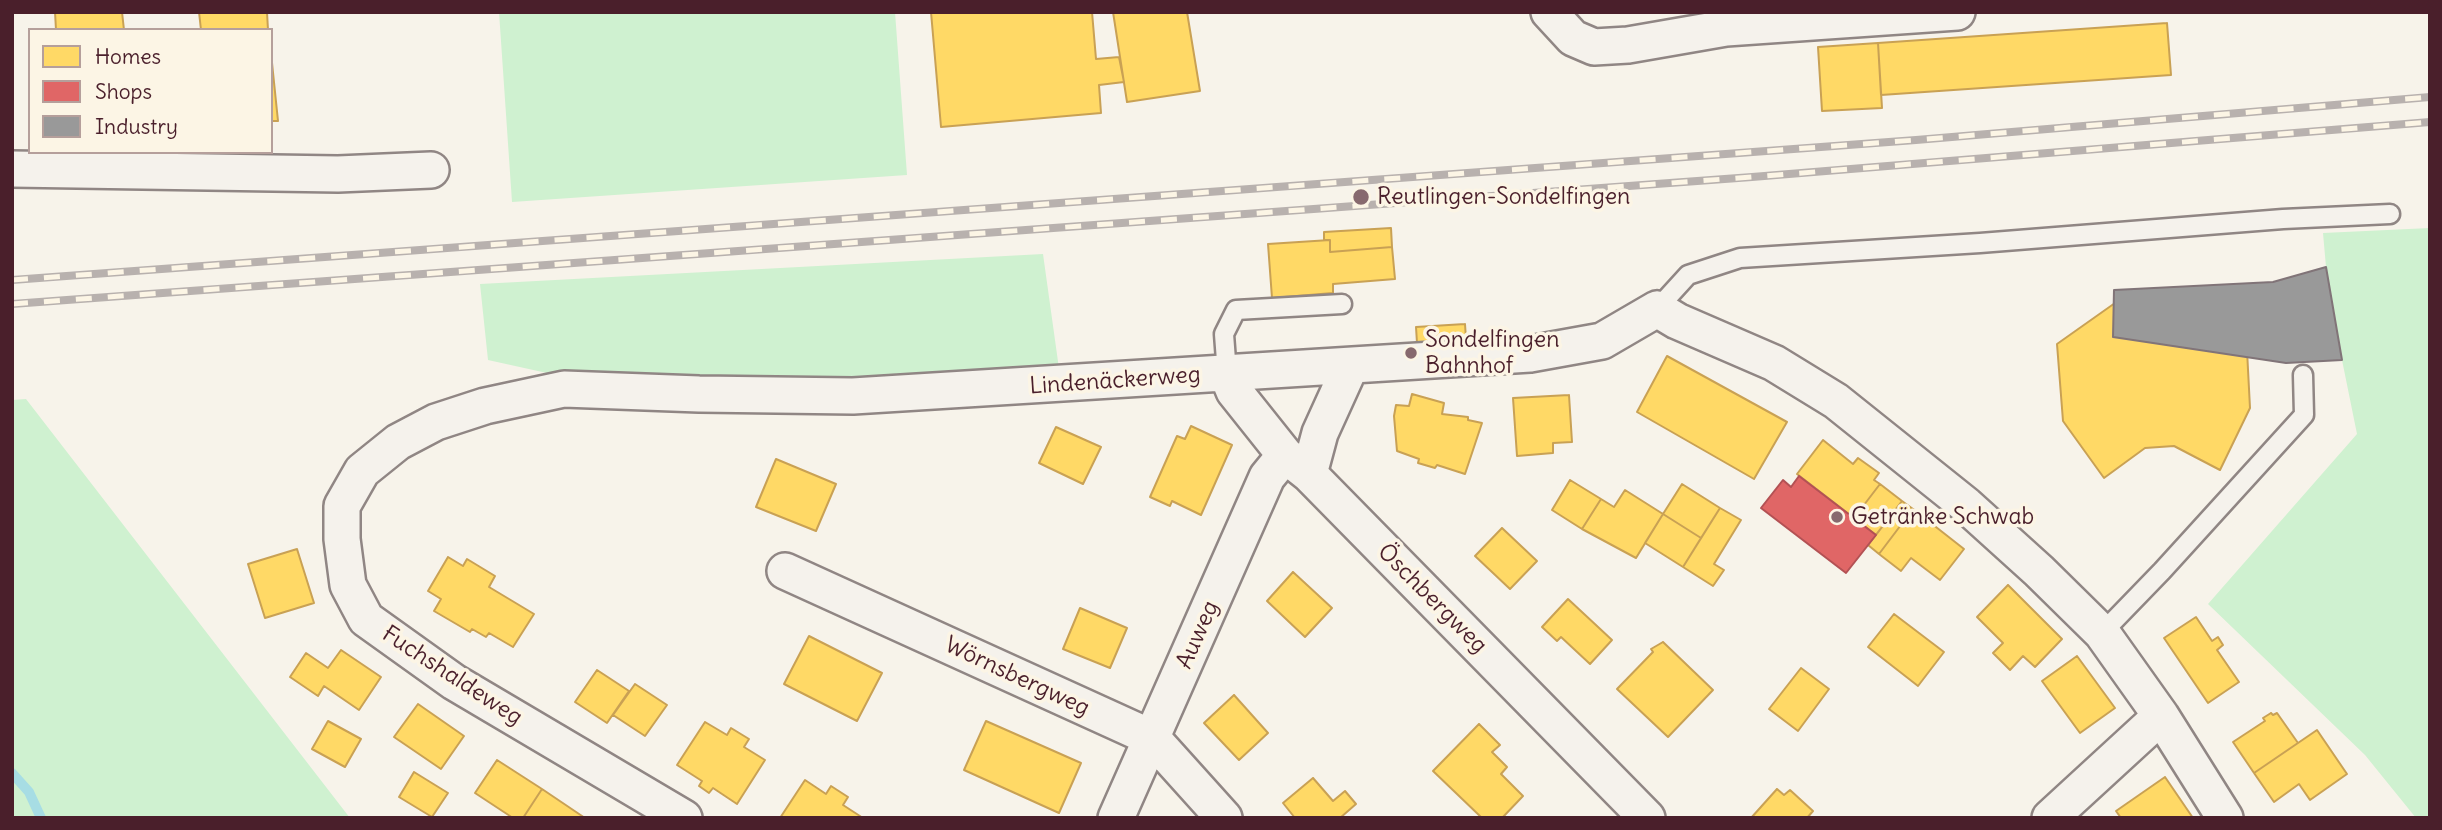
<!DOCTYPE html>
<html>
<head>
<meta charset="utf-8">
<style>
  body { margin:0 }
  #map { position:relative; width:2442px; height:830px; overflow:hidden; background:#f7f3ea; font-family:Delius,sans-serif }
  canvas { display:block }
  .frame { position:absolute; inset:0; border:14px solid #4a1f2b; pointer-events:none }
  .legend { position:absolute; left:28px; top:28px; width:245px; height:126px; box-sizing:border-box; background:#fcf5e5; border:2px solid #b59f9b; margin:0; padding:9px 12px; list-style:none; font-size:21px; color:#4a1f2b }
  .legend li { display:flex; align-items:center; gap:14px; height:35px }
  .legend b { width:35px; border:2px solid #b59f9b }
</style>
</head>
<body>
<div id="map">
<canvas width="2442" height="830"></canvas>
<div class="frame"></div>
<ul class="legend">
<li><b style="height:19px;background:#ffd966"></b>Homes</li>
<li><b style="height:19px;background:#e06666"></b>Shops</li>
<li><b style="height:19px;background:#999"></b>Industry</li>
</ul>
</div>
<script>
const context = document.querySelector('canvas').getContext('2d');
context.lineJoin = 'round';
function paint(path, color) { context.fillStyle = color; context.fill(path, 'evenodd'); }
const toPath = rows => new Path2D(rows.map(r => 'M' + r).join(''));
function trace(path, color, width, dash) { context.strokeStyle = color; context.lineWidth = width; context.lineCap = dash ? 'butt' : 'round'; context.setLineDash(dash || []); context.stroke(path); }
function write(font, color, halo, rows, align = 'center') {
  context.font = font + ' Delius,sans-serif'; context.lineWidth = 7; context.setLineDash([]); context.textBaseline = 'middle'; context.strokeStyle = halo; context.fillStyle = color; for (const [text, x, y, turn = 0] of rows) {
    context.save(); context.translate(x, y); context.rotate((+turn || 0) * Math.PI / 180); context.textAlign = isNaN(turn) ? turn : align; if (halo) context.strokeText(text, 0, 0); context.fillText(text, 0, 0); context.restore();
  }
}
paint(toPath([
  [499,12,895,12,907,175,512,202],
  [2430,228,2430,818,2416,818,2365,755,2208,604,2357,434,2342,360,2326,267,2323,233],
  [1043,254,1061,383,565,377,488,360,480,284],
  [26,399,350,818,12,818,12,400]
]), '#cff1d0');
const homes = toPath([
  [55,12,122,12,124,30,56,30,55,12],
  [199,12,267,12,268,30,201,30,199,12],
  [931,12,1092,12,1096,59,1119,57,1124,82,1099,85,1101,113,941,127,931,12],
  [1113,12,1187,12,1200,91,1127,102,1113,12],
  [2167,23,2171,75,1881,95,1878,43,2167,23],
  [1878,43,1882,108,1822,111,1818,47,1878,43],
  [271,53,278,121,271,121,271,53],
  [1391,228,1392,247,1330,252,1330,240,1324,240,1324,232,1391,228],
  [1330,240,1330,252,1392,247,1395,279,1333,284,1333,293,1272,298,1268,244,1330,240],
  [2185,300,2246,331,2250,408,2220,470,2174,446,2145,448,2104,478,2063,421,2057,344,2115,303,2185,300],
  [1465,324,1466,339,1417,343,1416,327,1465,324],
  [1667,356,1787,422,1754,479,1637,412,1667,356],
  [1412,394,1444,403,1442,414,1468,417,1468,420,1482,423,1465,474,1437,465,1435,468,1418,463,1419,459,1397,451,1394,416,1396,405,1409,406,1412,394],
  [1569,395,1572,442,1553,443,1553,453,1517,456,1513,398,1569,395],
  [1191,426,1232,445,1201,515,1172,501,1170,506,1150,497,1177,436,1185,439,1191,426],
  [1056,427,1101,447,1083,484,1039,463,1056,427],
  [1823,440,1853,464,1858,458,1879,473,1874,480,1880,484,1854,518,1797,474,1823,440],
  [776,459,836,484,816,531,756,507,776,459],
  [1570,480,1601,499,1582,529,1552,510,1570,480],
  [1682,484,1720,508,1701,538,1663,514,1682,484],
  [1880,484,1902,501,1876,535,1854,518,1880,484],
  [1625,490,1663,514,1636,558,1582,529,1601,499,1614,507,1625,490],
  [1902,501,1913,509,1879,554,1868,545,1902,501],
  [1720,508,1741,520,1714,564,1724,570,1713,586,1683,567,1720,508],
  [1913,509,1964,549,1940,580,1911,558,1901,571,1879,554,1913,509],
  [1663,514,1701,538,1683,567,1645,543,1663,514],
  [1502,528,1537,561,1510,589,1475,556,1502,528],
  [297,549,314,603,265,618,248,564,297,549],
  [448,557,463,566,467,559,495,576,489,587,534,614,513,647,489,633,486,637,472,629,470,632,434,611,441,599,428,591,448,557],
  [1293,572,1332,608,1305,637,1267,601,1293,572],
  [2008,585,2062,639,2035,667,2023,656,2010,670,1993,653,2003,643,1977,617,2008,585],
  [1568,599,1612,640,1590,664,1561,637,1557,641,1542,627,1568,599],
  [1080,608,1127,628,1110,668,1063,649,1080,608],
  [1894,614,1944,652,1918,686,1868,647,1894,614],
  [2196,617,2212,641,2218,637,2223,645,2217,650,2239,682,2208,703,2164,638,2196,617],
  [809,636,882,673,857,721,784,684,809,636],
  [1663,642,1713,690,1668,737,1617,689,1653,652,1651,649,1663,642],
  [341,650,381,677,359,710,324,686,318,696,290,677,306,653,328,668,341,650],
  [2077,656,2115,708,2080,733,2042,681,2077,656],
  [1801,668,1829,689,1798,731,1769,709,1801,668],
  [597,670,629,691,607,723,575,702,597,670],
  [635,684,667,705,645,736,613,715,635,684],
  [1234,695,1268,733,1239,760,1204,723,1234,695],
  [418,704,464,736,441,769,394,737,418,704],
  [2271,713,2273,715,2277,713,2298,743,2254,773,2233,742,2265,721,2263,718,2271,713],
  [328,721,361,739,345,767,312,749,328,721],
  [986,721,1081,763,1059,813,964,770,986,721],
  [705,722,727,735,731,728,749,739,744,747,765,760,737,804,713,788,709,793,699,786,702,781,677,765,705,722],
  [1479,724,1500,745,1492,752,1507,767,1501,774,1523,796,1502,818,1482,818,1433,771,1479,724],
  [2317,730,2347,774,2310,800,2299,784,2274,802,2254,773,2317,730],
  [497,760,542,789,523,818,513,818,475,793,497,760],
  [414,772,448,793,432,817,399,797,414,772],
  [2165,777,2193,818,2121,818,2116,811,2165,777],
  [1313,778,1333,801,1345,791,1356,804,1340,818,1295,818,1283,803,1313,778],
  [805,780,826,794,831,786,848,797,843,805,863,818,780,818,805,780],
  [542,789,585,818,523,818,542,789],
  [1777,789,1784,795,1790,790,1813,811,1807,818,1751,818,1777,789]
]);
paint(homes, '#ffd966');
trace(homes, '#c9a154', 2);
const shops = toPath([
  [1799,476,1876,535,1846,573,1761,508,1783,480,1791,487,1799,476]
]);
paint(shops, '#e06666');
trace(shops, '#b35154', 2);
const industry = toPath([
  [2326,267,2342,360,2286,363,2113,337,2114,290,2273,282,2326,267]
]);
paint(industry, '#999');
trace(industry, '#817478', 2);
trace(toPath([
  [12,773,29,792,41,818]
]), '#a7dde4', 10);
const lane = toPath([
  [1657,309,1688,275,1740,258,1980,243,2283,219,2390,214],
  [1227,374,1224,334,1236,310,1342,304],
  [2102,633,2162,571,2304,415,2303,375]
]);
const street = toPath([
  [1549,12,1573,38,1594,47,1628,45,1726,28,1957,12],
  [12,169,338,174,431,170],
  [1227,374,1234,391,1285,455,1309,474,1647,818],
  [1309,474,1320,433,1350,367],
  [785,571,1152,738,1224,818],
  [684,818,454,682,366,619,348,585,342,539,342,506,362,471,398,442,436,422,485,406,564,389,699,394,853,396,1530,354,1602,341,1657,309,1677,321,1774,363,1836,401,1966,505,2039,571,2102,633,2161,716,2225,818],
  [1116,818,1267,477,1285,455],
  [2050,818,2161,716]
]);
trace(lane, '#908684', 23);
trace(street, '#908684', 40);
trace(lane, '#f5f2ec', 18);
trace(street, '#f5f2ec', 35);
const rail = toPath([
  [12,280,1916,140,2430,97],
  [12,304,1752,177,2430,122]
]);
trace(rail, '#b8b1ae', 8);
trace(rail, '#fcf5e5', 5, [16]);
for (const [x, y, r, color] of [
  [1361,197,9,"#87696e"],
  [1411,353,7,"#87696e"],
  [1837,517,7,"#87696e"]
]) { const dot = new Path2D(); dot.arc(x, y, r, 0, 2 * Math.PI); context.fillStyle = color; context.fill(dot); trace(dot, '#fcf5e5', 2.5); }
write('23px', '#4a1f2b', '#fcf5e5', [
  ["Reutlingen-Sondelfingen",1377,197],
  ["Sondelfingen",1425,340],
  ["Bahnhof",1425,366],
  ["Getränke Schwab",1851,517]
], 'left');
write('23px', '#4a1f2b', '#fcf5e5', [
  ["Lindenäckerweg",1115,381,-4],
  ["Öschbergweg",1432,599,45],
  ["Auweg",1198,635,-66],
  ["Fuchshaldeweg",452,676,33],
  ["Wörnsbergweg",1017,677,25]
]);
</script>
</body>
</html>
